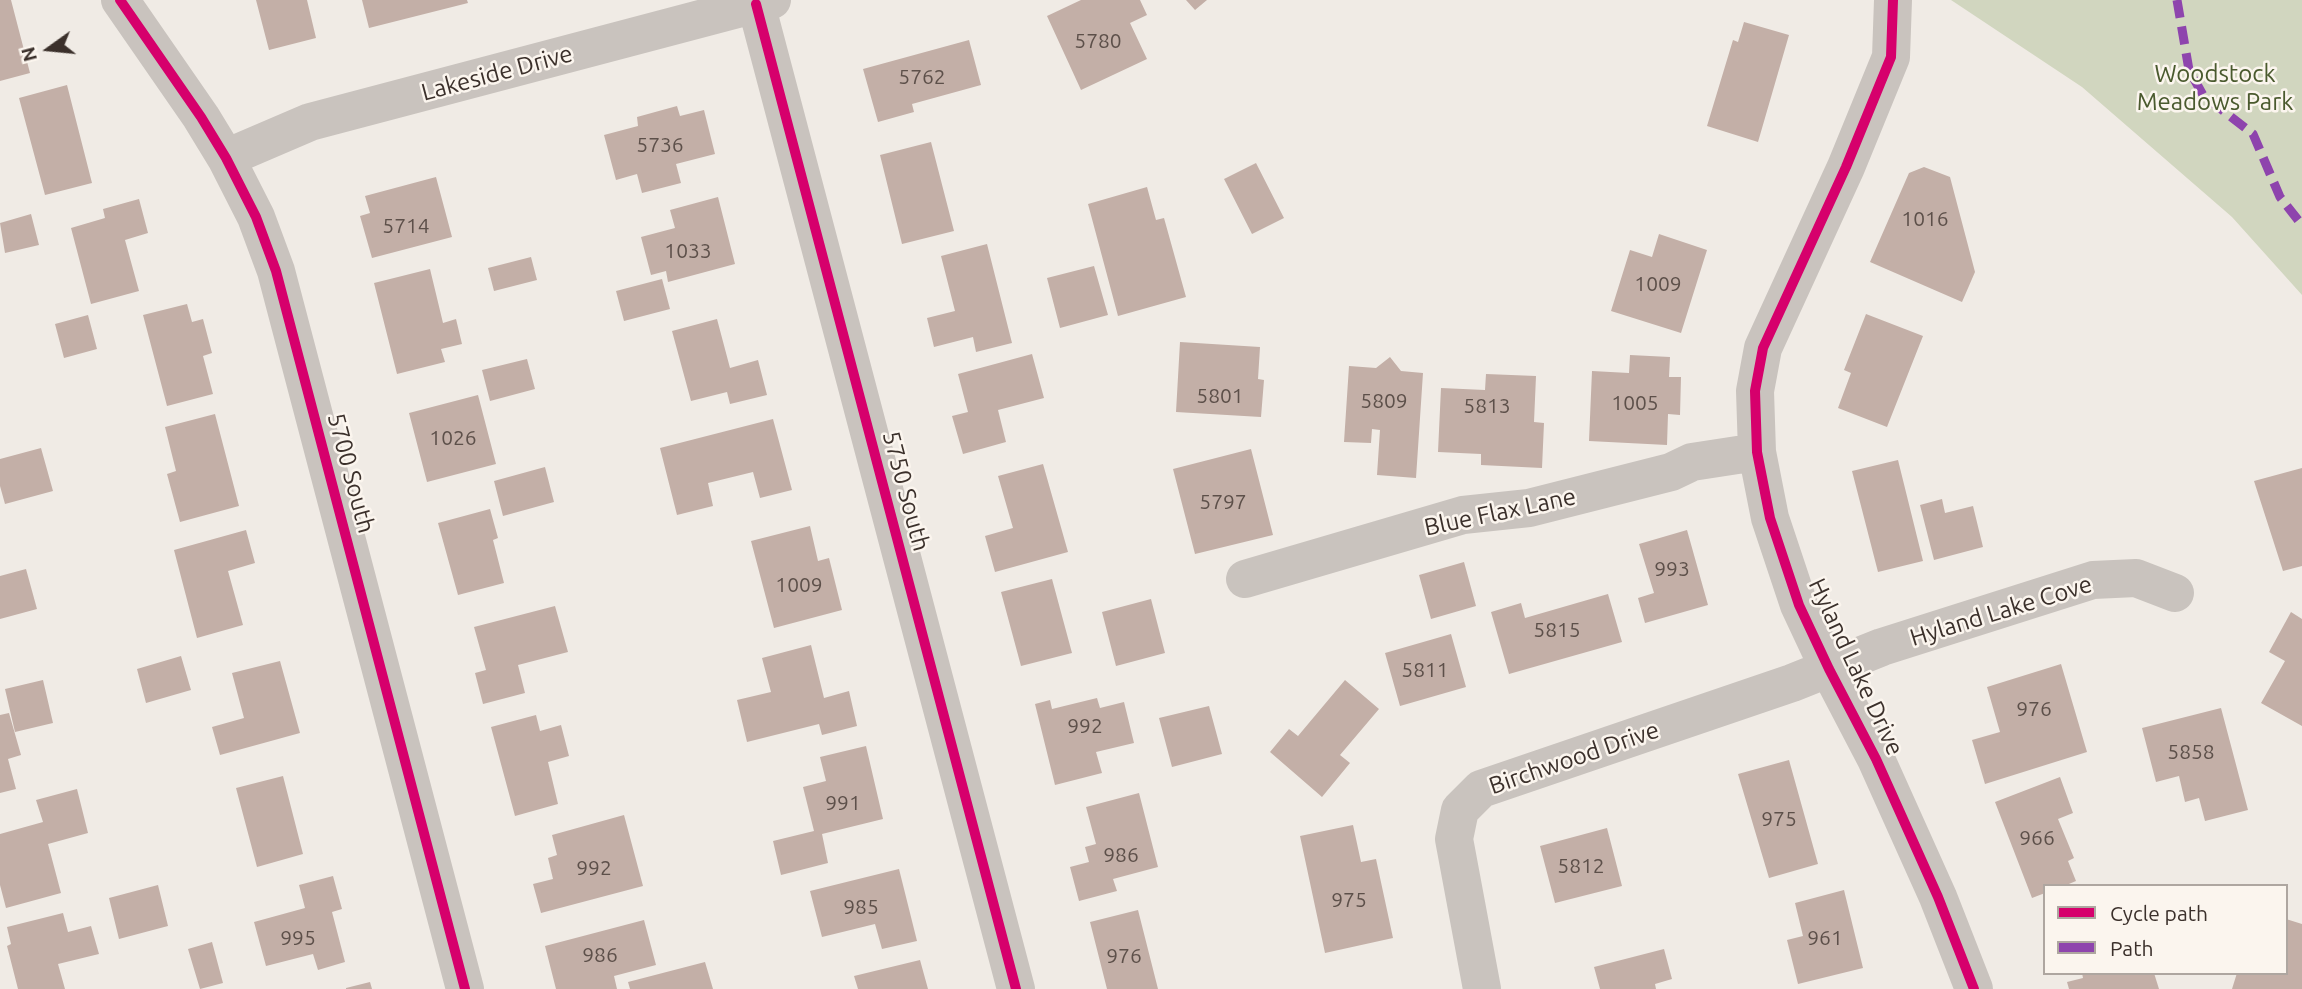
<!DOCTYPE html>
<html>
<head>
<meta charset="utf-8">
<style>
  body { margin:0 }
  #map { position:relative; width:2302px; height:989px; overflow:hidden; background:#f0ebe5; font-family:Ubuntu,sans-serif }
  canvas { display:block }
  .legend { position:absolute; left:2043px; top:884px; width:245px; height:91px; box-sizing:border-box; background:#fbf5ee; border:2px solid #aea6a0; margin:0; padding:9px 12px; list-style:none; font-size:21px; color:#3b302b }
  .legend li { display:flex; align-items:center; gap:14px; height:35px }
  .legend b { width:35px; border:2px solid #aea6a0 }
  .north { position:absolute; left:14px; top:14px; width:70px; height:70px; -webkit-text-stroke:5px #fbf5ee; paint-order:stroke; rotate:255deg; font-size:19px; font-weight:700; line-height:28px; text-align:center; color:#3b302b }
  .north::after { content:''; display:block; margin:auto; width:24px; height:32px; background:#3b302b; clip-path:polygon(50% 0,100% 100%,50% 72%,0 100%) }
</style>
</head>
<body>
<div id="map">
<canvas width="2302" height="989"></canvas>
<ul class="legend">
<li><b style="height:9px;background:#d6006c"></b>Cycle path</li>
<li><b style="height:9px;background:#8e44ad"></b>Path</li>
</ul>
<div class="north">N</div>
</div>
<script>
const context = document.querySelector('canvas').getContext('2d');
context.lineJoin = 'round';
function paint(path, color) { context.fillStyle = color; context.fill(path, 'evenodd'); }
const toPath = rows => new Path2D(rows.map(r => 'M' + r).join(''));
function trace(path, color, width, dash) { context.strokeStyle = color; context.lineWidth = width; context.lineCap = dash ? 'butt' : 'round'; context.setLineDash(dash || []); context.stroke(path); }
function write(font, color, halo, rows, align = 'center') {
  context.font = font + ' Ubuntu,sans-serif'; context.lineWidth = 5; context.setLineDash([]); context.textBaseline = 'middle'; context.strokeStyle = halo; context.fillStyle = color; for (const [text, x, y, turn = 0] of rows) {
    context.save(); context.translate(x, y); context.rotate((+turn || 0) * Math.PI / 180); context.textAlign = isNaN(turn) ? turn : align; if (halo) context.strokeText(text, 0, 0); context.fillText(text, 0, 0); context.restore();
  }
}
paint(toPath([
  [1951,0,2302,0,2302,295,2232,217,2082,87]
]), '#d1d6bf');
paint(toPath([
  [0,0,11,0,30,73,0,81],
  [256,0,307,0,316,38,269,50],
  [362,0,467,0,468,3,369,28],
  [1081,0,1140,0,1147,15,1130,23,1147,59,1081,90,1047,16],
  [1186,0,1207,0,1195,10],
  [1744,22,1789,35,1758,142,1707,126,1733,40,1738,42],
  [969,40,981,85,912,104,914,112,878,122,863,69],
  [67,85,92,183,45,195,19,98],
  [677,106,680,116,704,110,715,154,676,164,681,183,642,193,637,174,616,180,604,135,638,126,637,117],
  [931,142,954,231,902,244,880,155],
  [1256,163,1284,218,1252,234,1224,179],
  [1924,167,1950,177,1975,272,1962,302,1870,262,1909,173],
  [436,177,452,237,372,258,360,216,370,213,365,196],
  [1147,187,1156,220,1164,218,1186,297,1118,316,1088,204],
  [718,197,735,264,668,282,666,271,651,275,641,237,675,228,670,210],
  [139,199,148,233,125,240,139,291,91,304,71,228,105,218,103,209],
  [31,214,39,245,5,253,0,223],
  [1659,234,1707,250,1681,333,1611,311,1630,250,1652,257],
  [987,244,1012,343,976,352,973,337,934,347,927,318,955,311,941,256],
  [531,257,537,280,494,291,488,268],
  [1094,266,1108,315,1060,328,1047,278],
  [430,269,443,323,456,319,462,344,441,349,445,362,397,374,374,283],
  [662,279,670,309,624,321,616,291],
  [187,304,192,322,203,319,212,353,203,356,213,394,167,406,143,315],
  [1866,314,1923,336,1887,427,1838,408,1851,373,1844,370],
  [88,315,97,349,64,358,55,324],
  [717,319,730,368,758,360,767,395,730,404,727,392,691,401,672,331],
  [1180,342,1260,347,1258,379,1264,380,1261,417,1176,412],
  [1032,354,1044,398,998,410,1006,442,963,454,952,416,968,412,958,374],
  [1630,355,1670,357,1669,377,1681,377,1680,415,1668,414,1667,445,1589,441,1592,371,1629,373],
  [1390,357,1401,371,1423,373,1416,478,1377,475,1380,430,1372,429,1371,443,1344,442,1349,366,1376,368],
  [527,359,535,389,490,401,482,370],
  [1486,374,1536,376,1534,422,1544,423,1542,468,1481,465,1481,454,1438,452,1441,388,1485,390],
  [478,395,496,464,427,482,409,413],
  [215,414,239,506,180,522,167,474,176,471,165,427],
  [773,419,792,490,760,498,753,472,708,483,713,506,677,515,660,448],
  [41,448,53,491,5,504,0,486,0,459],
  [1251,449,1273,535,1195,554,1173,469],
  [1898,460,1923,561,1878,572,1852,471],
  [1043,464,1068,552,995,572,985,536,1013,528,998,476],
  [545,467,554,502,503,516,494,481],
  [2302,468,2302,566,2283,571,2254,481],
  [1942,499,1945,513,1973,506,1983,547,1934,560,1920,505],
  [490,509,498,538,493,540,504,583,458,595,438,523],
  [810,526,818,561,829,558,842,610,774,628,751,541],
  [246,530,255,563,228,571,243,625,197,638,174,550],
  [1687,530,1708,605,1645,623,1638,598,1654,593,1639,544],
  [1464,562,1476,606,1431,619,1419,575],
  [26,569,37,609,0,619,0,576],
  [1052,579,1072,653,1021,666,1001,592],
  [1608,594,1622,642,1509,674,1491,612,1521,603,1525,618],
  [1151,599,1165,653,1116,666,1102,612],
  [555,606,568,652,518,665,525,693,483,704,475,673,486,670,474,627],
  [2291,612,2302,619,2302,726,2261,703,2285,661,2269,652],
  [1451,634,1466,687,1400,706,1385,653],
  [811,645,824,698,849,691,857,726,822,735,819,724,747,742,737,700,771,692,762,658],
  [181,656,191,690,146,703,137,669],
  [280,661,300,733,220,755,212,727,244,718,232,673],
  [2061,664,2087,752,1985,784,1972,740,2000,732,1987,687],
  [43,680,53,723,15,732,5,689],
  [1345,680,1379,709,1340,755,1350,763,1322,797,1270,752,1289,729,1298,736],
  [1097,698,1100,708,1124,702,1134,743,1096,752,1102,773,1055,785,1035,704,1050,700,1052,709],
  [1209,706,1222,754,1172,767,1159,718],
  [2221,708,2248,810,2205,821,2199,798,2185,802,2179,776,2156,782,2142,728],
  [9,713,21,755,8,759,16,789,0,793,0,715],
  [536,715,540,731,561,725,569,756,548,762,558,804,515,816,491,727],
  [866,746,883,819,822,834,828,863,781,875,773,841,814,831,803,787,826,781,820,757],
  [1789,760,1818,864,1769,878,1738,774],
  [283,776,303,854,257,867,236,788],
  [2060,777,2073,813,2058,819,2074,858,2068,861,2076,881,2064,886,2045,886,2045,893,2032,898,1995,802],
  [77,789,88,833,48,844,61,893,6,908,0,885,0,834,43,822,36,800],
  [1139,793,1158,867,1113,879,1117,891,1079,901,1070,867,1089,862,1085,847,1096,844,1086,807],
  [624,815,643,886,541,913,533,884,553,879,548,858,557,855,552,835],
  [1353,825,1361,862,1376,859,1393,938,1325,953,1300,836],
  [1607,828,1622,886,1555,903,1540,846],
  [899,869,917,941,882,949,875,924,822,937,810,891],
  [333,876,342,909,332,912,345,962,318,970,313,954,266,966,254,922,305,908,299,885],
  [158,885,168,926,119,939,109,898],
  [1844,890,1863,968,1798,984,1787,940,1803,936,1795,903],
  [1138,910,1158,989,1107,989,1090,922],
  [63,913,68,932,91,926,99,954,58,964,65,989,18,989,7,946,11,944,7,927],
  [2286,919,2302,924,2302,989,2232,989,2237,973,2286,973],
  [644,920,656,965,614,976,617,989,556,989,545,946],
  [212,942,223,983,200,989,188,949],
  [1664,949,1672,979,1655,984,1656,989,1600,989,1594,967],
  [920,960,928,989,858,989,854,976],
  [705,962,713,989,630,989,628,982],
  [2082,973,2154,973,2159,989,2069,989,2067,982,2083,978],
  [370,982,372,989,346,989,346,988]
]), '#c3afa7');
trace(toPath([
  [120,0,201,117,226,158,256,217,276,271,465,989],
  [1893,0,1891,57,1846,167,1763,348,1755,391,1757,452,1770,518,1799,605,1829,669,1876,759,1938,897,1974,989],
  [756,4,1016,989],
  [226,158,310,122,772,0],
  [1245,579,1463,515,1529,508,1671,472,1692,462,1757,452],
  [1482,989,1454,839,1460,810,1481,789,1792,683,1882,647,2093,580,2136,578,2175,593]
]), '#c9c3be', 38);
trace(toPath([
  [2177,0,2189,70,2203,95,2253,134,2280,197,2302,225]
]), '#8e44ad', 9, [18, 9]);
trace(toPath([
  [120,0,201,117,226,158,256,217,276,271,465,989],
  [1893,0,1891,57,1846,167,1763,348,1755,391,1757,452,1770,518,1799,605,1829,669,1876,759,1938,897,1974,989],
  [756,4,1016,989]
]), '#d6006c', 10);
write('21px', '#5d504a', null, [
  ["5780",1098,41],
  ["5762",922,77],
  ["5736",660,145],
  ["1016",1925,219],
  ["5714",406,226],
  ["1033",688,251],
  ["1009",1658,284],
  ["5801",1220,396],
  ["5809",1384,401],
  ["1005",1635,403],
  ["5813",1487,406],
  ["1026",453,438],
  ["5797",1223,502],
  ["993",1672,569],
  ["1009",799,585],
  ["5815",1557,630],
  ["5811",1425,670],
  ["976",2034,709],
  ["992",1085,726],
  ["5858",2191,752],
  ["991",843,803],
  ["975",1779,819],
  ["966",2037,838],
  ["986",1121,855],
  ["5812",1581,866],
  ["992",594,868],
  ["975",1349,900],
  ["985",861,907],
  ["995",298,938],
  ["961",1825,938],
  ["986",600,955],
  ["976",1124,956]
]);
write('24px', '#3b302b', '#fbf5ee', [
  ["Lakeside Drive",497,73,-15],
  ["5700 South",351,473,75],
  ["5750 South",906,491,75],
  ["Blue Flax Lane",1500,512,-12],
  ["Hyland Lake Cove",2001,611,-17],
  ["Hyland Lake Drive",1856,667,65],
  ["Birchwood Drive",1574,758,-19]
]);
write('24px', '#4a5a2e', '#fbf5ee', [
  ["Woodstock",2215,74],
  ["Meadows Park",2215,102]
]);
</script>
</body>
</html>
